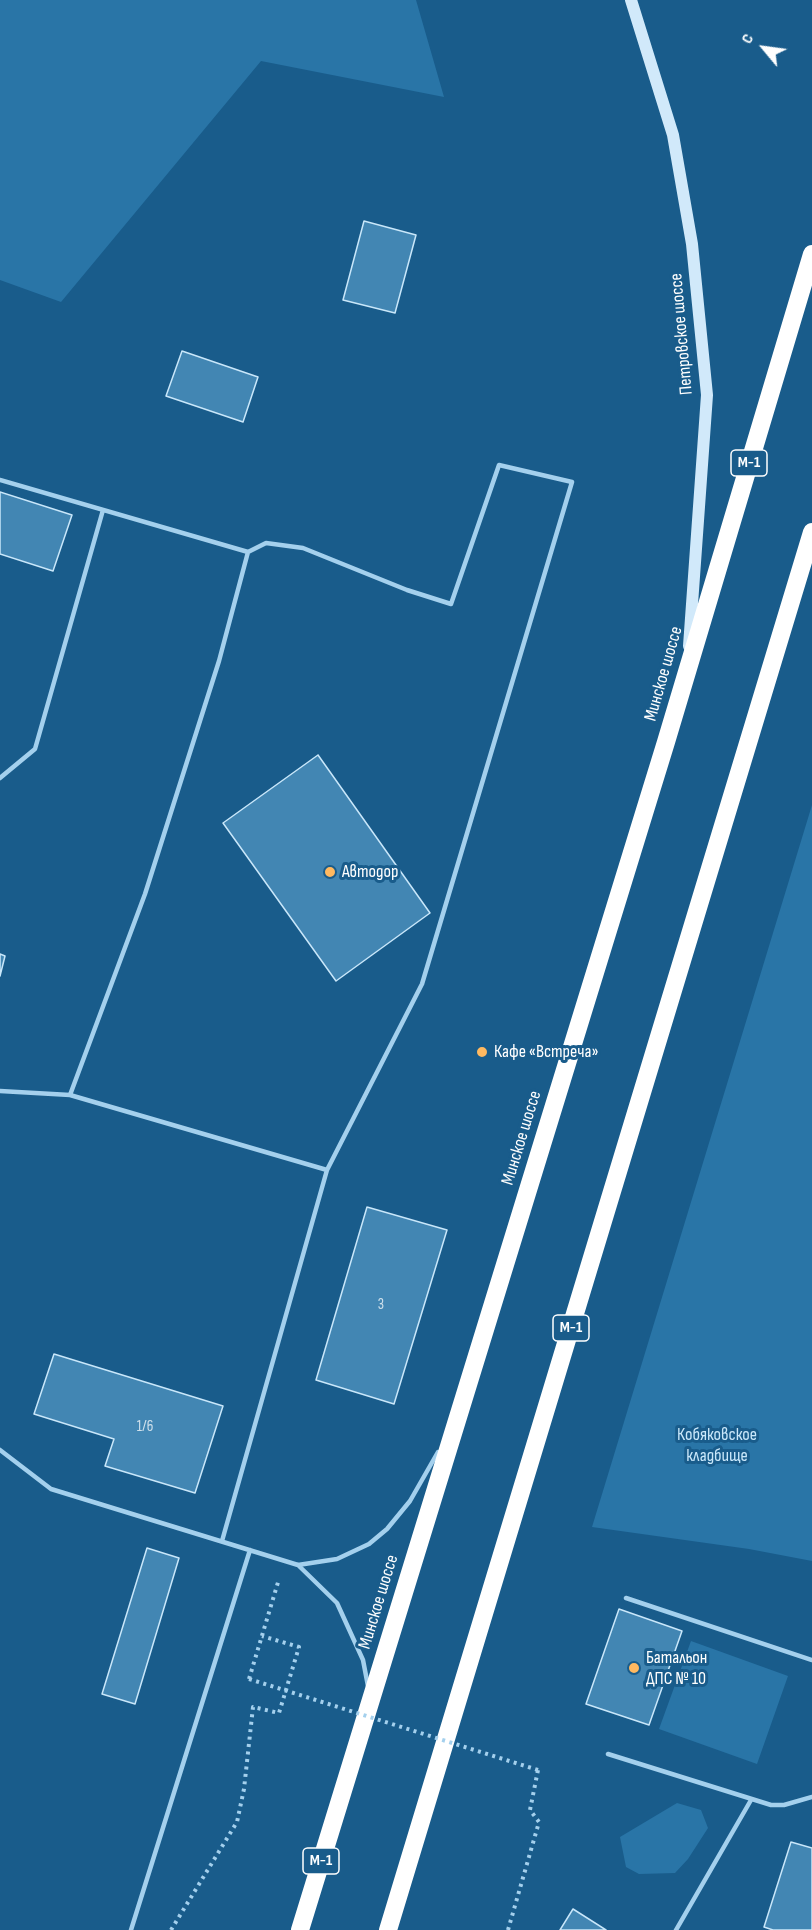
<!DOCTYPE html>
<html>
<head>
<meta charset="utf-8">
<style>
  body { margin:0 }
  #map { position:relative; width:812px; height:1930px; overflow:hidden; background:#195c8b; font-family:"Sofia Sans Condensed",sans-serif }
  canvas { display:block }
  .north { position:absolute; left:734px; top:18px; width:60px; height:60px; -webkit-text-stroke:4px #195c8b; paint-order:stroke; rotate:299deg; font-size:16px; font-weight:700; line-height:24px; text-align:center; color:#fff }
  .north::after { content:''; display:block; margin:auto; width:21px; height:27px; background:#fff; clip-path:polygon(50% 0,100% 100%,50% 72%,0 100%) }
</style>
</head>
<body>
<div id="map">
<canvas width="812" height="1930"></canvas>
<div class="north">С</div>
</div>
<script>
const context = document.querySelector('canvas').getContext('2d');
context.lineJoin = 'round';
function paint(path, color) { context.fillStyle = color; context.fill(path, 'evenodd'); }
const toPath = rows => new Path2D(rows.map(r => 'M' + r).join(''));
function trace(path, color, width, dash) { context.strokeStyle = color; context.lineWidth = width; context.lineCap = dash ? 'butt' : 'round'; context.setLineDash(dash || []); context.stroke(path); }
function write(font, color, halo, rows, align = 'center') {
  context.font = font + ' "Sofia Sans Condensed",sans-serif'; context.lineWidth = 6; context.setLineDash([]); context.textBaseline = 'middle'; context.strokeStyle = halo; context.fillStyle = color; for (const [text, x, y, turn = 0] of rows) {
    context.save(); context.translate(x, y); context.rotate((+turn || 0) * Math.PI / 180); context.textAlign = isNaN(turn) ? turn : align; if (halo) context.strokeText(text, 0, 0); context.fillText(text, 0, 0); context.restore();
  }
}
paint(toPath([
  [0,0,416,0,444,97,261,61,61,302,0,280],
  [812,805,812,1561,749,1549,592,1527],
  [691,1641,788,1676,757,1764,659,1729],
  [677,1803,701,1810,708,1828,688,1859,675,1873,639,1874,626,1867,620,1837]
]), '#2975a7');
const building = toPath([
  [364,221,416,235,395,313,343,300,364,221],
  [182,351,258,377,243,422,166,396,182,351],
  [0,492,72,515,53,571,0,554,0,492],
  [318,755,430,913,336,981,223,823,318,755],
  [0,954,5,956,0,976,0,954],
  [367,1207,447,1230,394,1404,316,1380,367,1207],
  [54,1354,223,1406,195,1493,105,1466,114,1439,34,1414,54,1354],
  [147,1548,179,1558,135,1704,102,1694,147,1548],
  [619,1609,682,1631,649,1725,586,1704,619,1609],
  [791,1842,812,1848,812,1930,773,1930,764,1927,791,1842],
  [573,1909,606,1930,560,1930,573,1909]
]);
paint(building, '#4286b3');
trace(building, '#c9e7fa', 1.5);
trace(toPath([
  [249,1679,279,1579],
  [171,1930,237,1822,244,1789,253,1707,279,1713,299,1647,262,1636],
  [508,1930,539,1822,530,1810,538,1770]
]), '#a4d0ed', 4, [3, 4.5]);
trace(toPath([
  [0,480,248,552,219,661,145,894,70,1095,0,1091],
  [0,778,35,749,103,510],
  [70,1095,327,1170],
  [0,1450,51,1489,298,1565,337,1559,369,1544,387,1529,410,1501,438,1452],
  [222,1541,327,1170,422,984,572,482,499,465,451,604,407,590,303,548,266,543,248,552],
  [298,1565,337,1603,363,1660,368,1686],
  [626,1598,812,1660],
  [608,1754,771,1805,784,1805,812,1797],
  [131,1930,250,1550],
  [676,1930,751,1800]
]), '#a4d0ed', 4.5);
trace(toPath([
  [631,0,673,135,692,244,707,395,689,646]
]), '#d1e9fa', 12);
trace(toPath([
  [300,1930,666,742,812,254],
  [388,1930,812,532]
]), '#fff', 18);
trace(toPath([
  [249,1679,538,1770]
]), '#a4d0ed', 4, [3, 4.5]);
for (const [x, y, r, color] of [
  [330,872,6,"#ffb960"],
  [482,1052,6,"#ffb960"],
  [634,1668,6,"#ffb960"]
]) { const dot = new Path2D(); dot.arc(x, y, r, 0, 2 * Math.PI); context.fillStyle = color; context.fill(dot); trace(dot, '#195c8b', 2); }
write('15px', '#d0e1ec', null, [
  ["3",381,1305],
  ["1/6",145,1427]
]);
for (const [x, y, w] of [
  [749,463,36],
  [571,1328,36],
  [321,1861,36]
]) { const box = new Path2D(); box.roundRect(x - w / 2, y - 13, w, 26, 4.5); context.fillStyle = '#195c8b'; context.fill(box); trace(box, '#fff', 1.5); }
write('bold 16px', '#fff', null, [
  ["М-1",749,463],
  ["М-1",571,1328],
  ["М-1",321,1861]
]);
write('18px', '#fff', '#195c8b', [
  ["Петровское шоссе",682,334,-95],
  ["Минское шоссе",664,674,-74],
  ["Минское шоссе",522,1138,-73],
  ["Минское шоссе",379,1602,-73]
]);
write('18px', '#fff', '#195c8b', [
  ["Автодор",342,872],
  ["Кафе «Встреча»",494,1052],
  ["Батальон",646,1658],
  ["ДПС № 10",646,1679]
], 'left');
write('18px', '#c9e7fa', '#195c8b', [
  ["Кобяковское",717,1435],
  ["кладбище",717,1456]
]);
</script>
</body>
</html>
